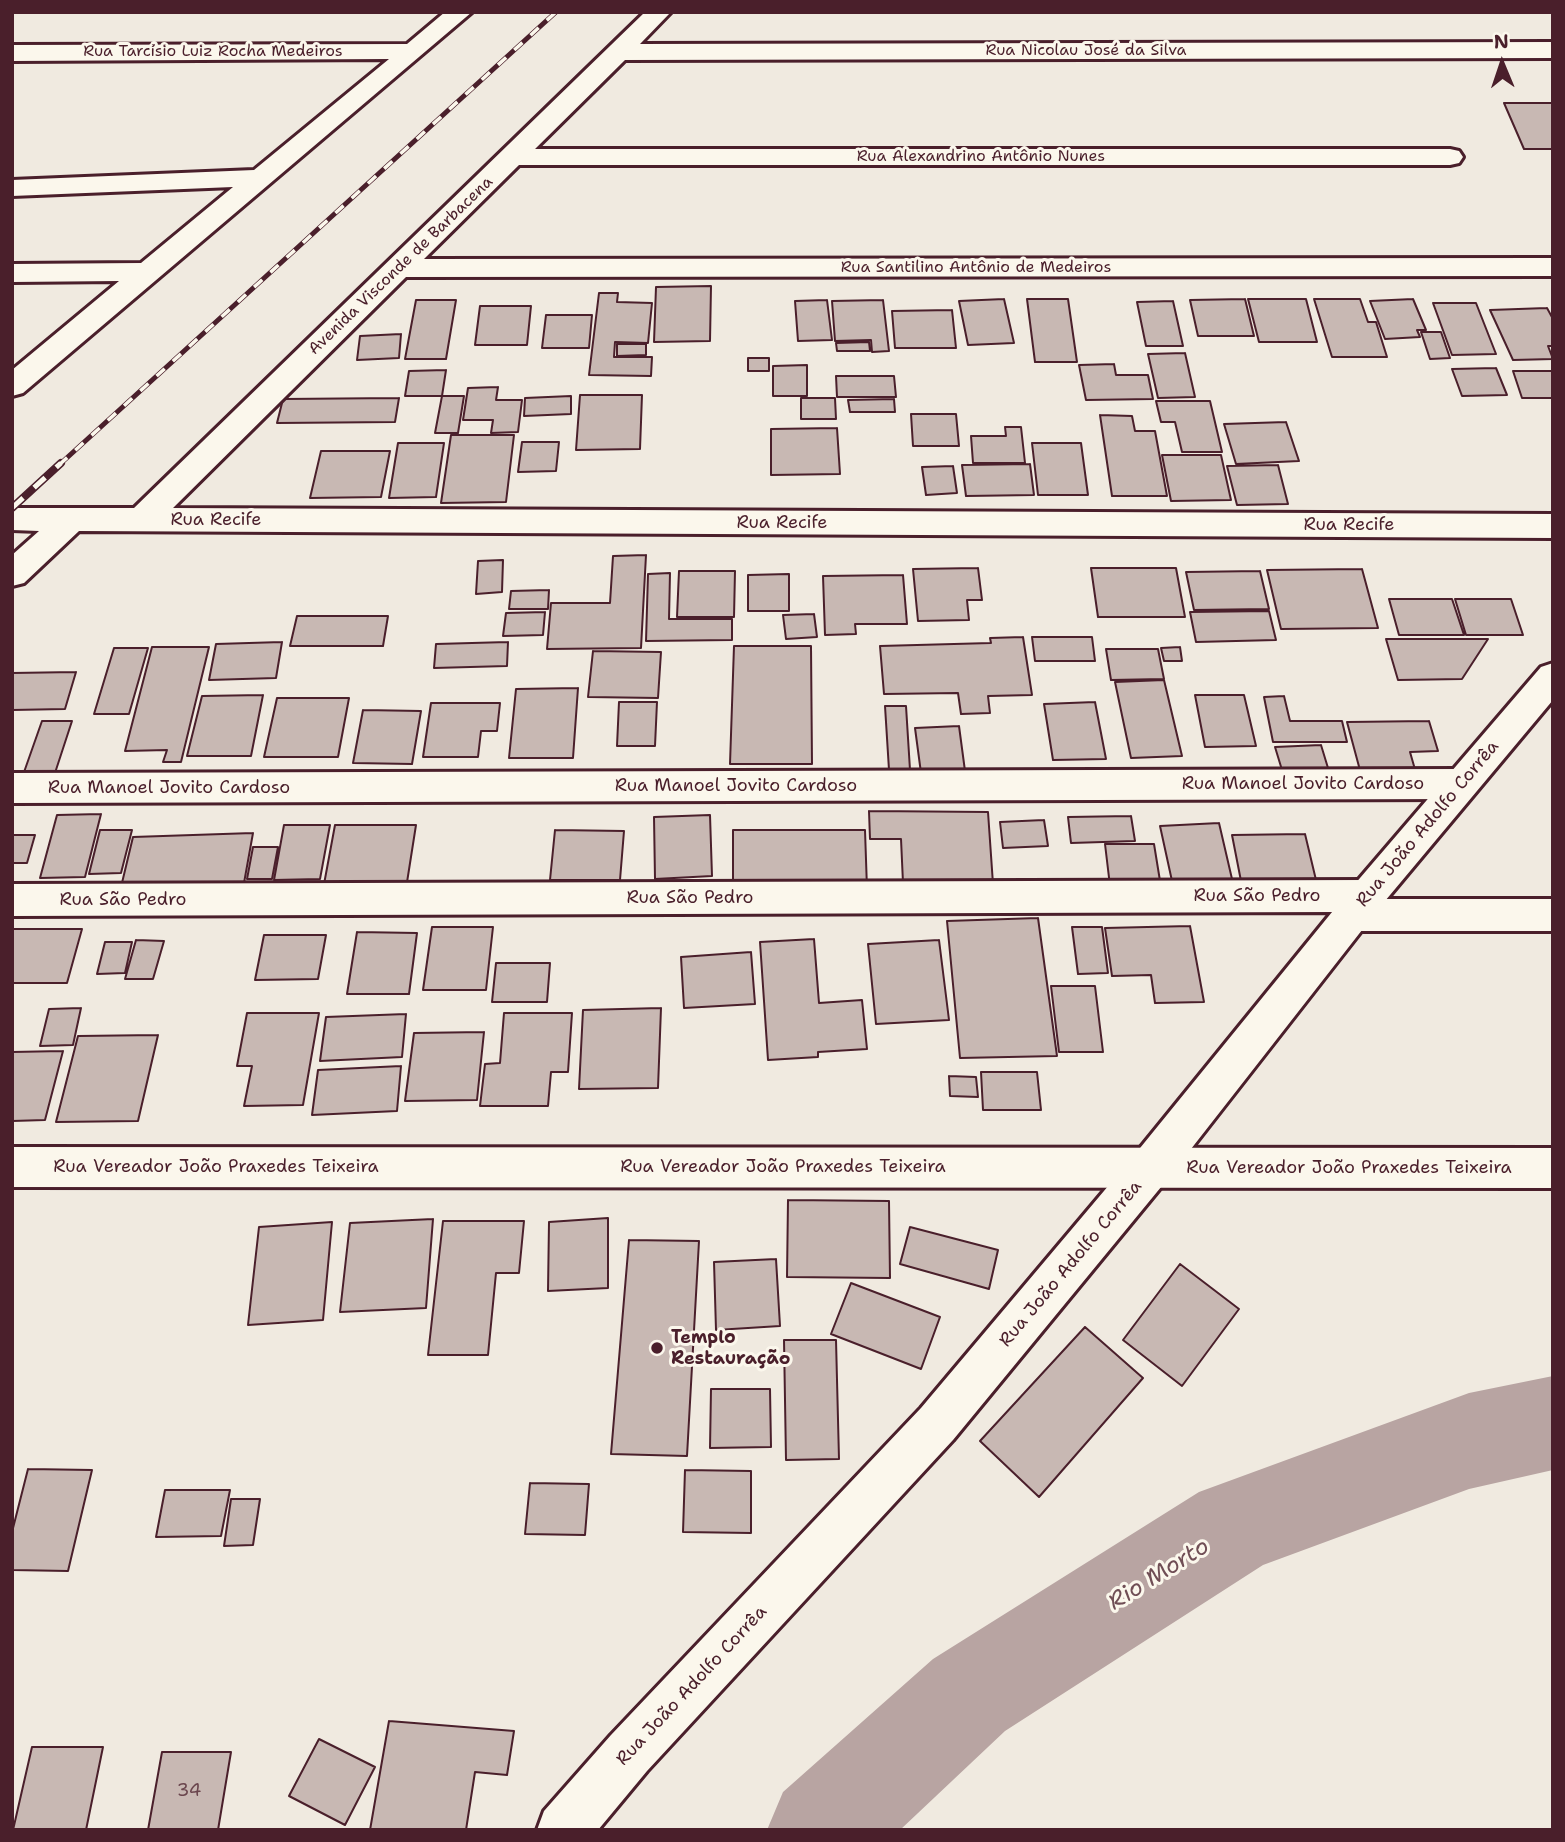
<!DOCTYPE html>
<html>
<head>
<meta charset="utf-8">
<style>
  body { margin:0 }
  #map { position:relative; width:1565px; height:1842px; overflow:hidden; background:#f0eae0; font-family:"Shantell Sans",sans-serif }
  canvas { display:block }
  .frame { position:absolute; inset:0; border:14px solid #4a1f2b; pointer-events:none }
  .north { position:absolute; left:1467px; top:28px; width:70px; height:70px; -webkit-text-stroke:5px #fbf7ec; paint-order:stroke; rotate:358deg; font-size:19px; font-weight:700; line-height:28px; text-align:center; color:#4a1f2b }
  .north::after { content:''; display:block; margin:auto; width:24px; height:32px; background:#4a1f2b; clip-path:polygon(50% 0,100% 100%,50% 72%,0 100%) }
</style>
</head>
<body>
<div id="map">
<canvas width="1565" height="1842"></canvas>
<div class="frame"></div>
<div class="north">N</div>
</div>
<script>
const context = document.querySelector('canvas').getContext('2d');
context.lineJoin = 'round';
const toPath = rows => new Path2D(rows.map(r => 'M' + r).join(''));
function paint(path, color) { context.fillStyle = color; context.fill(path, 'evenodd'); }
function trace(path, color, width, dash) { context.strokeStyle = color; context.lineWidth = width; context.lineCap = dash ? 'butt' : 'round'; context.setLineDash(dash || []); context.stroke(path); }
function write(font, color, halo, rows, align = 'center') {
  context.font = font + ' "Shantell Sans",sans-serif'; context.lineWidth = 6; context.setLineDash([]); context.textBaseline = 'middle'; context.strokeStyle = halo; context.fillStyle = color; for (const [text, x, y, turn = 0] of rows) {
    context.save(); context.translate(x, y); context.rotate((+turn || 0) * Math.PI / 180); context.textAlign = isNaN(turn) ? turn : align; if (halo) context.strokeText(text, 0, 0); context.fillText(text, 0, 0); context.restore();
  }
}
paint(toPath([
  [1553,1376,1553,1470,1469,1489,1263,1565,1005,1731,900,1830,767,1830,783,1792,933,1659,1199,1492,1469,1393,1553,1376]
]), '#b8a4a2');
const building = toPath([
  [1504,103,1553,103,1553,149,1524,149,1504,103],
  [711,286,710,341,654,342,656,287,711,286],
  [599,293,618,293,617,302,652,303,648,343,615,342,614,357,652,357,651,376,589,375,599,293],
  [1004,299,1014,343,968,345,959,301,1004,299],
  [1027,299,1068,299,1077,362,1035,362,1027,299],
  [1245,299,1254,336,1198,336,1190,300,1245,299],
  [1248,299,1306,299,1317,342,1259,342,1248,299],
  [1314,299,1360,299,1368,322,1376,322,1387,357,1332,357,1314,299],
  [1413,299,1426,330,1417,330,1420,337,1385,339,1370,301,1413,299],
  [416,300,456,300,446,359,405,359,416,300],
  [827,300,832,340,798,341,795,301,827,300],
  [883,300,889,351,872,352,871,340,835,341,832,301,883,300],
  [1173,301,1183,346,1146,346,1137,302,1173,301],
  [1433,303,1476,303,1496,354,1452,355,1433,303],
  [480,306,531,306,527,345,475,345,480,306],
  [1547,308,1553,319,1553,346,1548,346,1553,359,1513,360,1490,310,1547,308],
  [952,310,956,348,895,348,892,311,952,310],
  [546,315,592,315,589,348,542,348,546,315],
  [1421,332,1441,332,1450,358,1430,359,1421,332],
  [401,334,399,358,357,360,360,336,401,334],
  [869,342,870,351,837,351,836,343,869,342],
  [617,344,646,344,646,355,617,356,617,344],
  [1185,353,1195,397,1158,398,1148,354,1185,353],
  [748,358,769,358,769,371,748,371,748,358],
  [1114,364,1116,375,1148,375,1153,399,1086,400,1079,365,1114,364],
  [807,365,807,396,773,396,773,366,807,365],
  [1496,368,1507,395,1462,396,1452,369,1496,368],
  [446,370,442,396,405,396,409,371,446,370],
  [1513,371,1553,371,1553,398,1522,398,1513,371],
  [836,376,894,376,896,397,837,397,836,376],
  [498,387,496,400,522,400,518,432,491,433,493,420,463,420,468,388,498,387],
  [580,395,642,395,640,449,576,450,580,395],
  [442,396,464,396,458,433,435,433,442,396],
  [571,396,571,414,524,416,525,398,571,396],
  [399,398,395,422,277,423,283,399,399,398],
  [801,398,835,398,836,419,801,419,801,398],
  [894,399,895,412,850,412,848,400,894,399],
  [1156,401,1210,401,1222,452,1182,452,1175,422,1161,422,1156,401],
  [911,414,956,414,959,446,913,446,911,414],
  [1100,415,1132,416,1135,431,1155,431,1167,496,1112,496,1100,415],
  [1286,422,1299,461,1236,464,1224,424,1286,422],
  [1005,427,1021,427,1025,463,973,463,971,436,1006,436,1005,427],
  [837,428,840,474,771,475,771,429,837,428],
  [451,435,514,435,506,502,441,503,451,435],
  [522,442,559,442,556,471,518,472,522,442],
  [398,443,444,443,436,497,389,498,398,443],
  [1032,443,1081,443,1088,495,1038,495,1032,443],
  [321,451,390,451,381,497,310,498,321,451],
  [1162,455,1221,455,1231,500,1171,501,1162,455],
  [1030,464,1034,495,966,496,962,465,1030,464],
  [1278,465,1288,504,1237,505,1227,466,1278,465],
  [953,466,957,493,926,495,922,467,953,466],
  [646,555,641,648,547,649,551,603,610,603,613,556,646,555],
  [503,560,502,592,476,594,478,561,503,560],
  [978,568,982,600,967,600,969,620,918,621,913,569,978,568],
  [1091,568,1176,568,1185,617,1098,617,1091,568],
  [1362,569,1378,628,1281,629,1267,570,1362,569],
  [679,571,735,571,734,617,677,617,679,571],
  [1260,571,1269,609,1194,610,1186,572,1260,571],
  [670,573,669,619,732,619,732,640,646,641,648,574,670,573],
  [789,574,789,611,748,611,748,575,789,574],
  [903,575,907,624,855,624,856,634,825,635,823,576,903,575],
  [549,590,548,609,509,609,511,591,549,590],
  [1389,599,1452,599,1464,635,1399,635,1389,599],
  [1455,599,1511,599,1523,635,1466,635,1455,599],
  [1269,611,1276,640,1196,642,1190,612,1269,611],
  [545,612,543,635,503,636,506,613,545,612],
  [814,614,817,637,786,639,783,615,814,614],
  [297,616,388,616,383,646,290,646,297,616],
  [1023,637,1032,695,988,696,990,713,961,714,958,693,884,694,880,646,991,643,990,638,1023,637],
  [1032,637,1092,637,1095,661,1035,661,1032,637],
  [1386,639,1488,639,1462,679,1398,680,1386,639],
  [282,642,276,678,209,680,216,644,282,642],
  [508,642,507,666,434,668,436,644,508,642],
  [734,646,811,646,812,764,730,764,734,646],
  [152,647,209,647,181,762,163,762,167,750,125,751,152,647],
  [1180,647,1182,661,1164,661,1161,648,1180,647],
  [114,648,148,648,129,714,94,714,114,648],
  [1106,649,1158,649,1164,679,1111,680,1106,649],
  [593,651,661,652,658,698,588,697,593,651],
  [76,672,65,709,12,710,12,673,76,672],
  [1164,680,1182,756,1131,758,1115,682,1164,680],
  [578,688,573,758,509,758,516,689,578,688],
  [263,695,251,756,187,756,202,696,263,695],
  [1195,695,1244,695,1256,746,1205,747,1195,695],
  [1284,696,1290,721,1342,721,1347,742,1273,742,1264,697,1284,696],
  [277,698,349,698,338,757,264,757,277,698],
  [619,702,657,702,655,746,617,746,619,702],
  [1095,702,1106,759,1053,760,1044,704,1095,702],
  [431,703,500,703,497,731,481,731,478,757,423,757,431,703],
  [885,706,906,706,910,770,889,770,885,706],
  [363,710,421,711,412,764,353,763,363,710],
  [42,721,72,721,54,776,23,775,42,721],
  [1429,721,1438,751,1410,752,1416,773,1361,774,1347,722,1429,721],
  [959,726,965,771,921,773,915,728,959,726],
  [1321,745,1328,768,1282,770,1275,747,1321,745],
  [869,811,988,812,993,884,903,883,901,839,870,839,869,811],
  [101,814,85,877,40,878,57,815,101,814],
  [710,815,712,876,655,879,654,817,710,815],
  [1131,816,1135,841,1071,843,1068,817,1131,816],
  [1044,820,1048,846,1003,848,1000,822,1044,820],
  [1219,823,1232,879,1172,881,1160,826,1219,823],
  [284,825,330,825,320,879,274,880,284,825],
  [335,825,416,825,405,895,322,895,335,825],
  [100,830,132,830,121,873,89,874,100,830],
  [555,830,624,831,620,880,550,880,555,830],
  [733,830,865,830,867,889,733,890,733,830],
  [253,833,244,883,121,887,133,837,253,833],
  [1305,834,1316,880,1241,881,1232,835,1305,834],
  [12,835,35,835,27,863,12,863,12,835],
  [1105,844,1154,844,1161,887,1110,886,1105,844],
  [253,847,278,847,272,879,247,879,253,847],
  [1038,918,1057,1056,960,1058,947,921,1038,918],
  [1190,926,1204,1002,1155,1003,1151,975,1112,976,1105,928,1190,926],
  [432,927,493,927,486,990,423,990,432,927],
  [1072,927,1102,927,1108,973,1078,974,1072,927],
  [12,929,82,929,67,983,12,983,12,929],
  [357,932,417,933,409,994,347,994,357,932],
  [264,935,326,935,318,979,255,980,264,935],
  [814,939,819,1003,862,1000,867,1049,818,1052,818,1057,768,1060,760,942,814,939],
  [136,940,164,941,153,979,125,979,136,940],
  [939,940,949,1020,876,1024,868,944,939,940],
  [105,942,132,942,125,973,97,974,105,942],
  [751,952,755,1004,684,1008,681,957,751,952],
  [496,963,550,963,547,1002,492,1002,496,963],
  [1051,986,1095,986,1103,1052,1059,1052,1051,986],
  [81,1008,73,1045,40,1046,49,1009,81,1008],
  [661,1008,658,1088,579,1089,583,1010,661,1008],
  [247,1013,319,1013,303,1105,244,1106,252,1066,237,1066,247,1013],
  [504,1013,572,1013,568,1072,551,1072,548,1106,480,1106,485,1064,500,1063,504,1013],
  [406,1014,402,1057,320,1061,326,1017,406,1014],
  [484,1032,477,1100,405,1101,414,1033,484,1032],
  [158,1035,138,1121,56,1122,78,1036,158,1035],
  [63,1051,45,1120,12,1121,12,1052,63,1051],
  [401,1066,397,1111,312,1115,318,1070,401,1066],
  [981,1072,1037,1072,1041,1110,983,1110,981,1072],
  [949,1076,976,1077,978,1097,950,1096,949,1076],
  [788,1200,889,1201,890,1278,787,1277,788,1200],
  [608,1218,608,1288,548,1291,549,1222,608,1218],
  [433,1219,426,1308,340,1312,350,1223,433,1219],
  [443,1221,524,1221,519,1273,496,1273,488,1355,428,1355,443,1221],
  [332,1222,323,1320,248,1325,259,1227,332,1222],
  [910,1227,998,1250,989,1289,900,1264,910,1227],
  [629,1240,699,1241,687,1456,611,1454,629,1240],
  [776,1259,780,1326,716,1330,714,1262,776,1259],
  [1180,1264,1239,1309,1182,1386,1123,1340,1180,1264],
  [851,1283,940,1317,921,1369,831,1334,851,1283],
  [1085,1327,1143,1378,1039,1497,980,1441,1085,1327],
  [784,1340,836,1340,839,1459,786,1460,784,1340],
  [711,1389,770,1389,771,1447,710,1448,711,1389],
  [28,1469,92,1470,68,1571,12,1570,12,1532,28,1469],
  [685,1470,751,1471,751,1533,683,1532,685,1470],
  [530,1483,589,1484,585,1535,525,1534,530,1483],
  [165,1490,230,1490,221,1536,156,1537,165,1490],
  [231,1499,260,1499,253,1545,224,1546,231,1499],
  [389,1721,514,1731,507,1775,475,1772,466,1830,370,1830,389,1721],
  [319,1739,375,1767,345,1825,289,1796,319,1739],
  [32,1747,103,1747,86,1830,13,1830,32,1747],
  [162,1752,231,1752,218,1830,148,1830,162,1752]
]);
paint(building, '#c8b8b3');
trace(building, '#4a1f2b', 2);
const minor = toPath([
  [445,12,472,12,23,393,12,396,12,370,119,281,12,282,12,264,141,263,233,187,12,196,12,180,254,170,389,59,12,61,12,45,407,44,445,12],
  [645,12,671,12,640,44,1553,42,1553,58,625,60,535,149,1450,149,1459,151,1463,157,1459,163,1450,165,519,165,424,259,1553,258,1553,276,406,277,173,508,1553,514,1553,538,79,531,24,583,12,586,12,555,39,531,12,530,12,508,134,508,645,12],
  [1460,769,1473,774,1478,784,1473,794,1460,799,12,803,12,773,1460,769],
  [1367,880,1380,885,1385,899,1553,899,1553,931,1352,931,1338,926,1333,915,1334,912,12,916,12,884,1367,880],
  [12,1147,1553,1148,1553,1188,12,1187,12,1147]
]);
const major = toPath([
  [1553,663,1553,700,1380,907,1166,1181,953,1440,647,1771,598,1830,537,1830,544,1811,611,1735,921,1408,1136,1153,1354,885,1541,667,1553,663]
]);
trace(minor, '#4a1f2b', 6);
trace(major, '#4a1f2b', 6);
paint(minor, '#fbf7ec');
paint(major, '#fbf7ec');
const railFar1 = toPath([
  [59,465,556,12]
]);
const rail = toPath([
  [12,508,61,463]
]);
trace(railFar1, '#4a1f2b', 5);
trace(rail, '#4a1f2b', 8);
trace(railFar1, '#fbf7ec', 3.5, [11]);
trace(rail, '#fbf7ec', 5, [15]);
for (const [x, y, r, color] of [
  [657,1348,7,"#4a1f2b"]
]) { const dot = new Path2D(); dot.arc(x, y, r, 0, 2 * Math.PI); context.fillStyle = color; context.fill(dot); trace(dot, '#fbf7ec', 2.5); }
write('16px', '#4a1f2b', '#fbf7ec', [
  ["Rua Nicolau José da Silva",1086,51],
  ["Rua Tarcísio Luiz Rocha Medeiros",213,52],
  ["Rua Alexandrino Antônio Nunes",981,157],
  ["Avenida Visconde de Barbacena",401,266,-44],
  ["Rua Santilino Antônio de Medeiros",976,268]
]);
write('18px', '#4a1f2b', '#fbf7ec', [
  ["Rua Recife",216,520],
  ["Rua Recife",782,523],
  ["Rua Recife",1349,525],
  ["Rua Manoel Jovito Cardoso",1303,784],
  ["Rua Manoel Jovito Cardoso",736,786],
  ["Rua Manoel Jovito Cardoso",169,788],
  ["Rua João Adolfo Corrêa",1428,824,-50],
  ["Rua São Pedro",1257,896],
  ["Rua São Pedro",690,898],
  ["Rua São Pedro",123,900],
  ["Rua Vereador João Praxedes Teixeira",216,1167],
  ["Rua Vereador João Praxedes Teixeira",783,1167],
  ["Rua Vereador João Praxedes Teixeira",1349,1168],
  ["Rua João Adolfo Corrêa",1071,1264,-50],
  ["Rua João Adolfo Corrêa",692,1686,-47]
]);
write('bold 18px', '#4a1f2b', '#fbf7ec', [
  ["Templo",671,1338],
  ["Restauração",671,1359]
], 'left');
write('18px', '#6a454d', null, [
  ["34",189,1791]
]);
write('italic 23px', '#704e55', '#fbf7ec', [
  ["Rio Morto",1159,1575,-32]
]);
</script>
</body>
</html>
